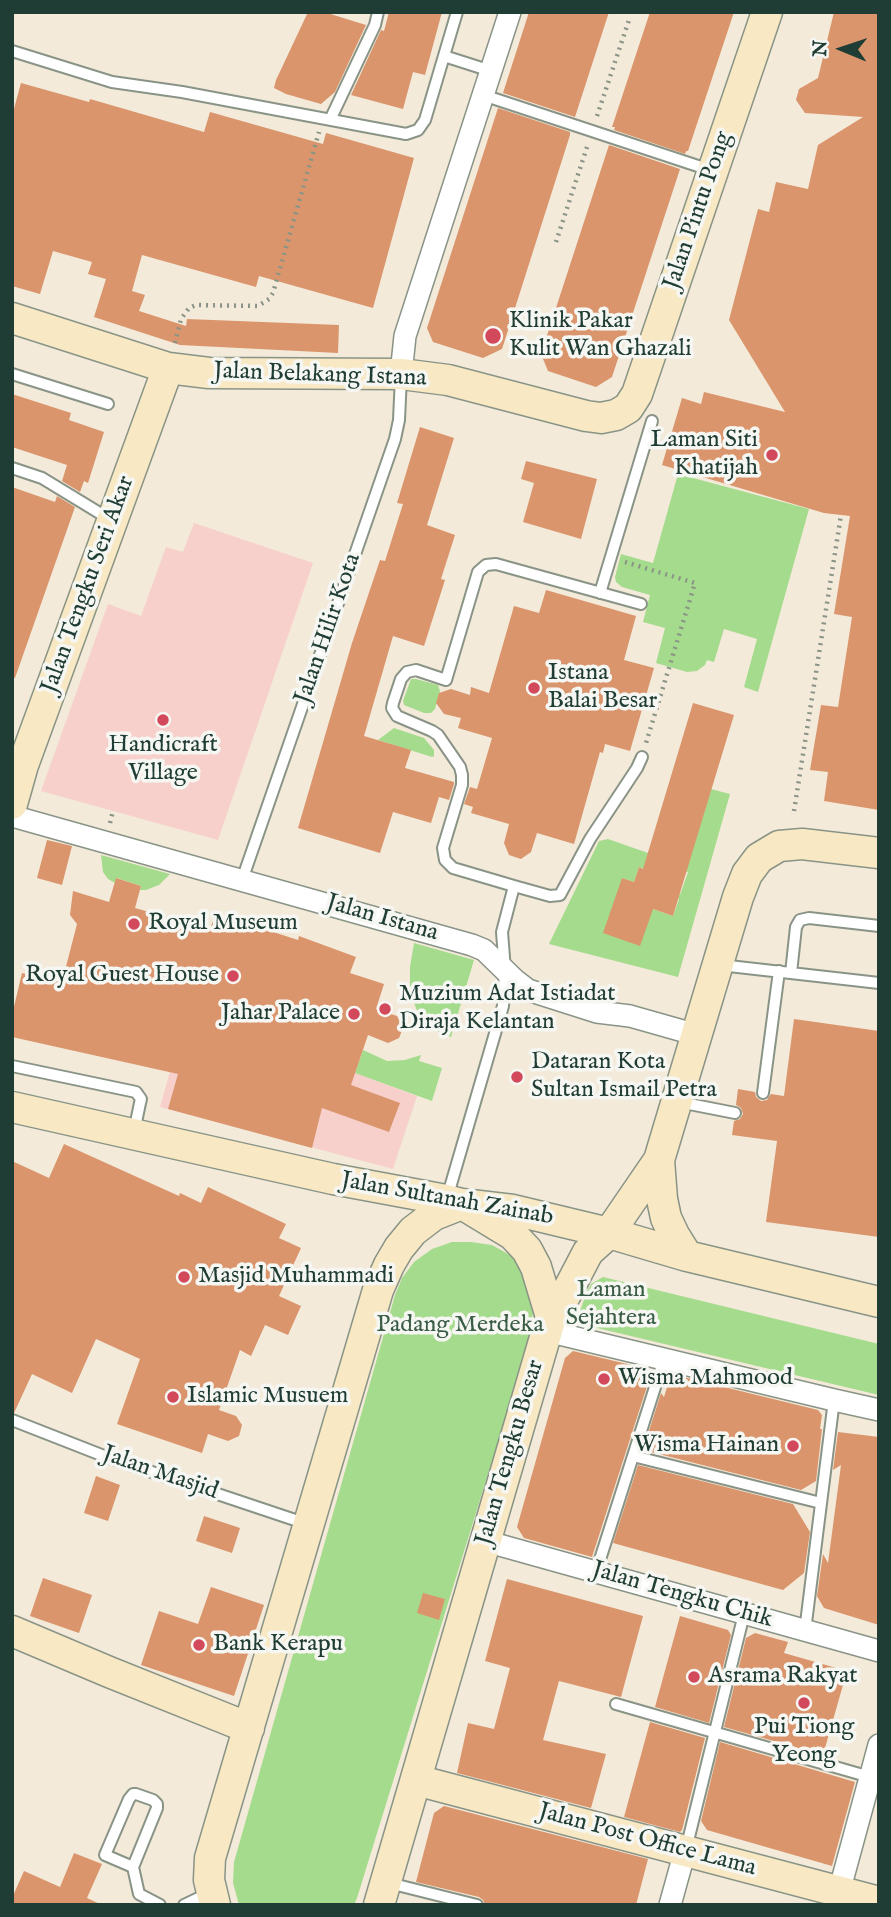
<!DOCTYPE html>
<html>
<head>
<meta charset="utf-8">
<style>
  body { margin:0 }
  #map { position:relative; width:891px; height:1917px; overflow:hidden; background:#f3eada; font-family:"IM FELL English",serif }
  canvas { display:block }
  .frame { position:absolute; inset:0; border:14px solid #1f3d34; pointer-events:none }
  .north { position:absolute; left:807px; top:14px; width:70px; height:70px; -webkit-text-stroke:5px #f6f6f2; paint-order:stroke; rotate:272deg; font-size:19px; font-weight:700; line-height:28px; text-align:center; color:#1f3d34 }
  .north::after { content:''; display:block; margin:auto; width:24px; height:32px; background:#1f3d34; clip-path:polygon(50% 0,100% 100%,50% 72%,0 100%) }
</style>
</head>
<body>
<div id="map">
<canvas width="891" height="1917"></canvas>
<div class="frame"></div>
<div class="north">N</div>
</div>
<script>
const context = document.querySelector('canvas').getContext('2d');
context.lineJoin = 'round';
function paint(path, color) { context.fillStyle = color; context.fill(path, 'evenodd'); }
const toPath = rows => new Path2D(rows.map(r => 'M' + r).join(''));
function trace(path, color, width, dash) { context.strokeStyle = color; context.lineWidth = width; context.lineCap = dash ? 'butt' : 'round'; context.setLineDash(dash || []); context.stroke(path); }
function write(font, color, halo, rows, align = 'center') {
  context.font = font + ' "IM FELL English",serif'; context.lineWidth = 7; context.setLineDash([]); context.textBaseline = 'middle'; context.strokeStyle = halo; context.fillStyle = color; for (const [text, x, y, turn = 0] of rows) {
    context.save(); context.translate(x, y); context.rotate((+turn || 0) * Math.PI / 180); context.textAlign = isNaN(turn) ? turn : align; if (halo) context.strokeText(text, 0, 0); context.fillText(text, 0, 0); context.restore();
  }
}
paint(toPath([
  [194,523,313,563,218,840,41,791,108,604,141,616,166,547,183,552],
  [174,1057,337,1066,417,1096,393,1169,160,1107]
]), '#f7d0cb');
paint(toPath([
  [678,474,809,509,758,692,744,687,757,639,724,629,714,662,707,660,705,665,697,671,687,672,656,663,665,628,643,622,650,595,622,587,616,582,615,577,621,554,653,563],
  [411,679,416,679,438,685,440,691,435,709,431,713,424,713,404,705,403,701],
  [394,728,424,738,434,750,434,756,432,757,378,740],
  [711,789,730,794,678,977,549,944,599,841,608,839,648,853],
  [667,865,688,872,680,895,659,888],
  [639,867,653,873,648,888,679,899,673,916,653,909,622,878,634,882],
  [101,855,170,874,159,885,146,890,140,890,141,886,117,878,115,883,108,879,103,872],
  [414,943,474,960,451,1037,430,1028,420,1018,414,1003,410,985,410,967],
  [363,1050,387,1061,405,1060,421,1055,419,1061,442,1068,432,1101,355,1073],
  [452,1242,471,1242,492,1245,510,1255,523,1270,530,1289,533,1313,529,1341,357,1898,354,1905,239,1905,233,1883,234,1862,395,1295,402,1278,414,1262,432,1249],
  [603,1277,879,1344,879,1395,576,1323,587,1291,591,1284]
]), '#a5db8c');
paint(toPath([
  [308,12,324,12,366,25,335,92,321,104,286,94,274,88,276,80],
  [389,12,442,12,425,75,413,72,403,109,351,95,381,30,384,31],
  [529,12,609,12,575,117,503,93],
  [650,12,734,12,688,151,686,151,685,154,614,130,615,127,612,127],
  [834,12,879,12,879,810,824,801,828,772,810,770,821,705,838,707,852,617,834,614,850,516,824,513,662,465,682,398,701,404,704,392,785,412,729,320,758,209,769,212,776,182,808,189,818,145,863,117,805,113,796,100,799,89,818,78],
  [21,83,89,102,90,99,204,132,210,112,323,144,326,133,414,158,373,308,259,276,256,287,142,255,132,291,145,295,139,311,186,326,187,319,339,325,338,353,180,345,94,317,106,279,88,274,92,262,53,251,40,294,12,286,12,116],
  [498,108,570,132,570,135,502,349,483,358,433,342,427,328],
  [609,145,680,169,612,377,596,387,548,371,541,354],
  [12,394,71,413,69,420,104,432,88,483,84,481,80,492,62,481,67,465,12,447],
  [420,427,454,438,427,525,455,535,441,579,445,580,424,646,393,636,364,736,411,750,405,768,454,782,454,784,449,800,439,797,431,823,393,812,380,853,298,828,352,643,380,560,385,561,403,504,397,503],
  [526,461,597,479,581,539,523,522,534,483,521,479],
  [12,487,55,502,57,496,75,507,15,678,12,677],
  [546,590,636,616,624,660,654,668,630,751,605,744,603,753,600,752,574,844,537,833,531,852,521,859,509,855,504,843,509,824,471,813,473,807,464,804,470,787,477,789,492,738,458,728,461,718,444,714,436,703,439,693,451,689,470,695,471,687,489,693,514,606,539,613],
  [693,703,734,715,673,916,653,909,640,946,603,933,622,878,634,882,639,867,643,869],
  [47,840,72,846,62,885,37,878],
  [116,878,141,886,135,908,210,929,215,916,224,919,231,916,241,920,243,925,261,932,267,930,298,940,299,936,356,957,350,973,384,984,376,1009,397,1016,403,1028,399,1038,388,1043,368,1035,351,1085,400,1103,389,1132,322,1108,312,1148,168,1109,178,1074,12,1037,12,1015,22,973,62,982,77,924,70,915,73,891,109,902],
  [794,1019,879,1031,879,1237,766,1222,777,1141,732,1135,734,1121,740,1119,743,1114,741,1108,736,1105,738,1089,755,1092,756,1097,761,1101,767,1100,771,1094,784,1096],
  [64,1144,179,1196,180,1193,201,1203,208,1187,286,1224,279,1238,301,1248,279,1296,301,1306,288,1335,265,1325,251,1356,240,1350,219,1410,236,1416,242,1425,239,1436,228,1441,208,1434,202,1453,117,1424,140,1359,96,1339,72,1393,32,1374,14,1413,12,1412,12,1161,49,1178],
  [573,1351,648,1369,651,1374,592,1557,524,1538,517,1527,565,1358],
  [671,1374,818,1410,822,1415,820,1429,822,1429,816,1481,801,1490,643,1450,661,1393,664,1397],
  [838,1432,879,1437,879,1625,824,1608,817,1596,823,1554,828,1563,841,1465,833,1470],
  [638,1465,793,1504,810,1532,804,1573,783,1590,613,1543],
  [96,1476,120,1485,108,1521,84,1513],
  [204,1516,240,1528,232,1553,196,1541],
  [43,1578,92,1595,79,1633,30,1616],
  [507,1579,643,1616,621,1697,559,1681,543,1740,606,1754,591,1808,457,1773,468,1723,494,1729,510,1668,485,1661],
  [211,1587,264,1605,234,1696,141,1665,159,1611,198,1624],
  [423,1593,445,1599,439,1620,417,1613],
  [680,1616,728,1630,731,1635,709,1723,655,1707],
  [755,1633,788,1642,784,1653,847,1671,823,1755,724,1727,746,1638],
  [650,1722,705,1738,682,1830,680,1832,624,1817],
  [720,1742,855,1782,832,1866,707,1830,701,1821],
  [444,1806,648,1859,636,1905,485,1905,483,1900,479,1897,416,1882,434,1813],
  [74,1853,102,1864,87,1898,102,1905,12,1905,12,1898,24,1871,60,1887]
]), '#da956c');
const lane = toPath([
  [12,51,112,82,182,92,406,134,418,130,425,120,457,12],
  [444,56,491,71],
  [483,95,710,170],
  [330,120,375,25,378,12],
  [12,374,108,404],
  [12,468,42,478,111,520],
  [600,593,652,421],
  [242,880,395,439,399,420,401,376],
  [514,886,550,896,560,895,590,839,637,768,642,757],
  [720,965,879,983],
  [791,973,796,927,800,920,809,918,879,926],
  [12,1066,136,1092,141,1099,140,1103,134,1132],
  [763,1093,779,971],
  [679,1102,735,1113],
  [447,1198,503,1006,505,970,502,932,514,886,453,868,445,860,443,848,462,785,462,775,460,767,438,735,432,731,397,716,392,708,393,703,401,679,407,672,416,670,446,680,478,572,486,565,496,564,641,604],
  [12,1420,104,1456,307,1524],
  [633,1456,821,1503],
  [596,1572,664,1359],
  [805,1631,834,1400],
  [616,1704,870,1777],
  [686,1849,744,1614],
  [133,1867,105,1855,129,1799,133,1794,136,1794,153,1800,157,1804,157,1808,133,1867,139,1894,160,1905],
  [389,1883,477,1905],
  [184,1905,209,1893]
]);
const street = toPath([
  [401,374,405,336,510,12],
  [12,816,472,945,484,950,515,980,528,990,597,1012,630,1016,697,1035],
  [547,1331,834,1400,879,1410],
  [485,1541,879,1651],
  [839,1892,879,1745],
  [670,1905,685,1851]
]);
const secondary = toPath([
  [12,318,168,368,209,373,401,374,448,380,586,416,601,418,616,415,628,408,637,394,767,12],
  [12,804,23,765,168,368],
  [12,1107,333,1179,446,1200,462,1204,513,1210,609,1233,687,1256,879,1302],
  [659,1160,662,1199,666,1218,674,1235,687,1256],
  [551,1317,566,1294,588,1252,609,1233,659,1160,738,897,747,874,759,858,779,846,802,844,879,853],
  [12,1631,109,1672,249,1728],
  [416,1780,879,1902],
  [215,1905,209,1880,210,1858,378,1290,389,1265,399,1248,413,1231,434,1215,462,1204,513,1235,527,1250,536,1267,551,1317,379,1905]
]);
trace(lane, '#899487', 14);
trace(street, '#899487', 24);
trace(secondary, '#899487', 33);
trace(toPath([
  [597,116,629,20],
  [556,242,588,144],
  [175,343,181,319,189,308,196,305,258,306,269,299,273,293,319,132],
  [625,562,695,583,646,743],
  [794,811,841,515],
  [110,823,113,811]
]), '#899487', 4.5, [2, 5]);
trace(lane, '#fff', 10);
trace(street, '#fff', 21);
trace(secondary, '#f8e8c3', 30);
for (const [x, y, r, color] of [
  [493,336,9,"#d1495b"],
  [772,455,7,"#d1495b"],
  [534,688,7,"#d1495b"],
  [163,720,7,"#d1495b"],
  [134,924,7,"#d1495b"],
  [233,976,7,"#d1495b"],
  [385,1009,7,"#d1495b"],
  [354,1014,7,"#d1495b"],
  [517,1077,7,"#d1495b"],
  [184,1277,7,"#d1495b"],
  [604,1379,7,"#d1495b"],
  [173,1397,7,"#d1495b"],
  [793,1446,7,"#d1495b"],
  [199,1645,7,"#d1495b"],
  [694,1677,7,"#d1495b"],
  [804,1703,7,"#d1495b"]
]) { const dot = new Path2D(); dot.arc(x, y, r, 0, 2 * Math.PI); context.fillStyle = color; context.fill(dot); trace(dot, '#f6f6f2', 2.5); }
write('24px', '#1f3d34', '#f6f6f2', [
  ["Jalan Pintu Pong",699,211,-71],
  ["Jalan Belakang Istana",320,376,2],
  ["Jalan Tengku Seri Akar",89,585,-70],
  ["Jalan Hilir Kota",329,629,-71],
  ["Jalan Istana",382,919,16],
  ["Jalan Sultanah Zainab",447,1200,10],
  ["Jalan Tengku Besar",511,1453,-74],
  ["Jalan Masjid",160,1474,19],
  ["Jalan Tengku Chik",682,1596,16],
  ["Jalan Post Office Lama",647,1841,15]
]);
write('24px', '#1f3d34', '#f6f6f2', [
  ["Klinik Pakar",509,322],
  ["Kulit Wan Ghazali",509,350],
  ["Laman Siti",758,441,"right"],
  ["Khatijah",758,469,"right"],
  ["Istana",548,674],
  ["Balai Besar",548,702],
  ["Handicraft",163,746,"center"],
  ["Village",163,774,"center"],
  ["Royal Museum",148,924],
  ["Royal Guest House",219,976,"right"],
  ["Muzium Adat Istiadat",399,995],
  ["Diraja Kelantan",399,1023],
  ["Jahar Palace",340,1014,"right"],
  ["Dataran Kota",531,1063],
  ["Sultan Ismail Petra",531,1091],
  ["Masjid Muhammadi",198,1277],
  ["Wisma Mahmood",618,1379],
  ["Islamic Musuem",187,1397],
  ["Wisma Hainan",779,1446,"right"],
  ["Bank Kerapu",213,1645],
  ["Asrama Rakyat",708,1677],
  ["Pui Tiong",804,1728,"center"],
  ["Yeong",804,1756,"center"]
], 'left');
write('24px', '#3a5d46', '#f6f6f2', [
  ["Laman",611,1291],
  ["Sejahtera",611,1319],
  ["Padang Merdeka",460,1326]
]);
</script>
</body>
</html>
